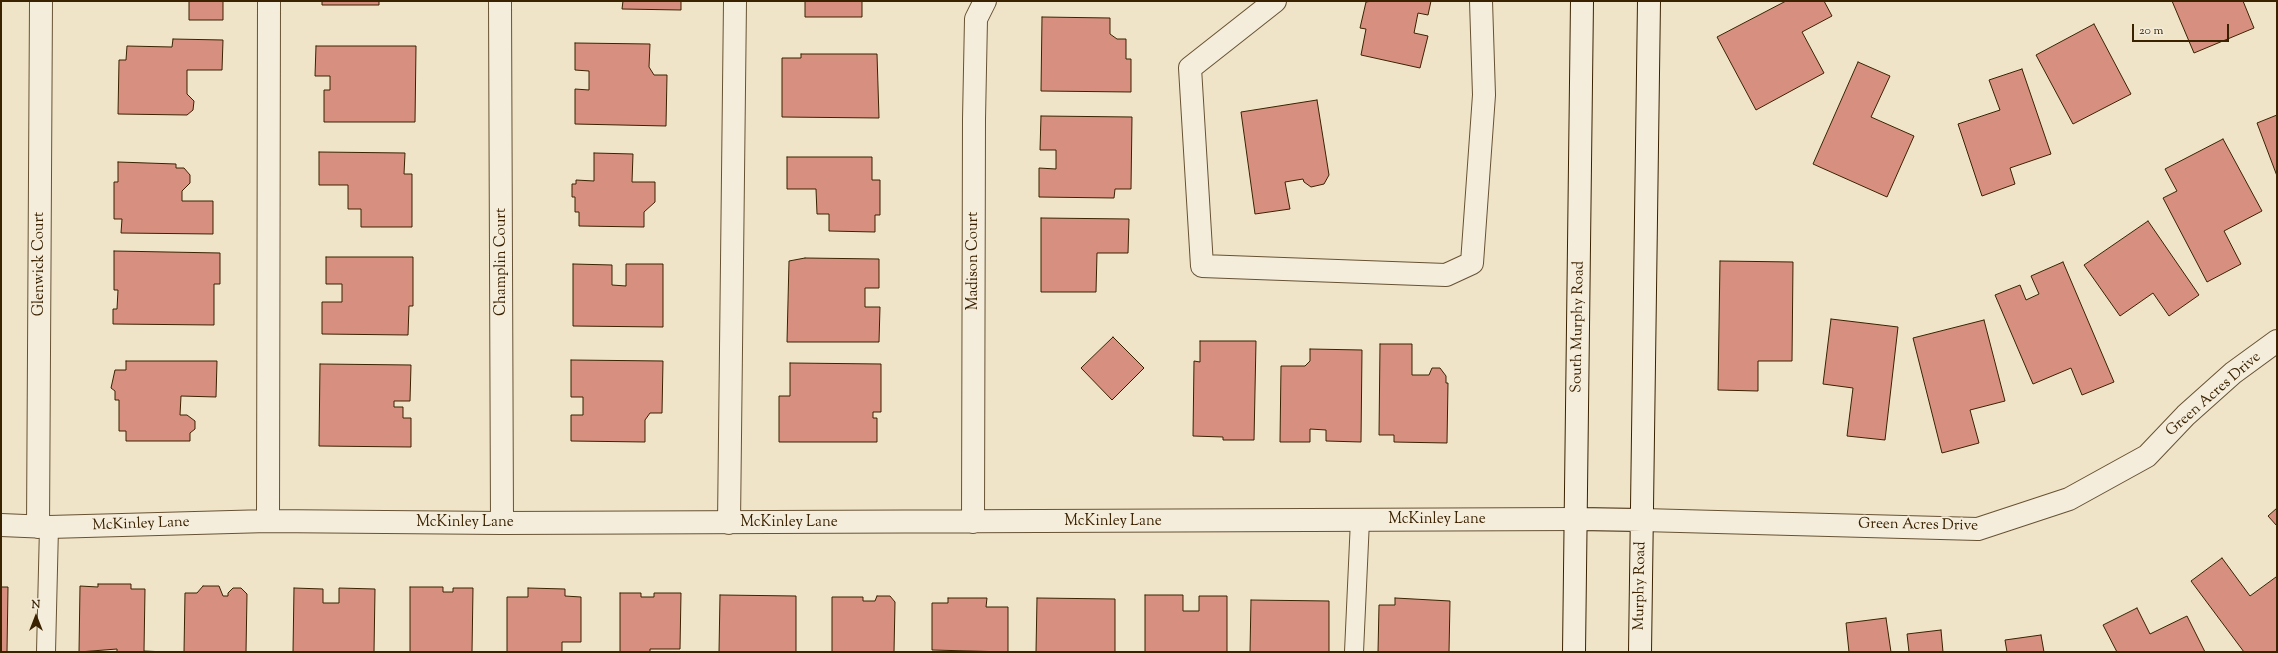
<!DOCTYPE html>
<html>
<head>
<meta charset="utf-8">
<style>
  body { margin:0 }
  #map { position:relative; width:2278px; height:653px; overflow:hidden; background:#efe4c8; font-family:"Sorts Mill Goudy",serif }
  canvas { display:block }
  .frame { position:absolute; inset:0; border:2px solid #3a2201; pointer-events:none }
  .north { position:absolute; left:16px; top:597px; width:40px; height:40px; -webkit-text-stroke:3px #f5eddb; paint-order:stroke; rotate:0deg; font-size:11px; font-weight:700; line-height:16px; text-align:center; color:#3a2201 }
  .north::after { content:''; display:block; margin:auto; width:14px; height:18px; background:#3a2201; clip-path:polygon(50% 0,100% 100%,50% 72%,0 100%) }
  .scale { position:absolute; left:2132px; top:24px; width:97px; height:18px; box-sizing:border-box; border:2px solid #3a2201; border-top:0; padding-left:5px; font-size:12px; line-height:14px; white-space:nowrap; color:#3a2201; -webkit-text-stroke:3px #f5eddb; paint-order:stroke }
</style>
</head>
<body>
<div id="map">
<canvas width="2278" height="653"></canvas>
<div class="frame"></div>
<div class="north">N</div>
<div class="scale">20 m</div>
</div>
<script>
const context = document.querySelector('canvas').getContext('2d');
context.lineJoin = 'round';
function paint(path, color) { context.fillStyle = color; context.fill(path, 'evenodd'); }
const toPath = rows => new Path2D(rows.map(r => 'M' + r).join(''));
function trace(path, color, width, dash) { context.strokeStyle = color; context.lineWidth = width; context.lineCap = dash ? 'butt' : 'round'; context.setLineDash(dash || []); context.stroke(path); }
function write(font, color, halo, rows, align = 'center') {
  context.font = font + ' "Sorts Mill Goudy",serif'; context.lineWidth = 4; context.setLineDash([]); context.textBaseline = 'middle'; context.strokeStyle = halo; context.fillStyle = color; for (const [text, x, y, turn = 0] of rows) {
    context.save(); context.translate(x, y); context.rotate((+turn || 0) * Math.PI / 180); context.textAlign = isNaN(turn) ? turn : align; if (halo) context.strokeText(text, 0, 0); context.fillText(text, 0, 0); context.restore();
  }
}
const building = toPath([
  [189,1,223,1,223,20,189,20,189,1],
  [322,1,379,1,379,5,322,5,322,1],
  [623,1,681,1,681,10,622,9,623,1],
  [805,1,862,1,862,17,805,17,805,1],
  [1372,1,1431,1,1428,15,1418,13,1414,33,1428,36,1420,68,1361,55,1366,29,1360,28,1366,2,1372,1],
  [1786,1,1824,1,1832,16,1802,32,1824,73,1756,110,1717,37,1786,1],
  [2172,1,2243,1,2254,28,2194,53,2172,1],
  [1042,17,1110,18,1110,34,1117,39,1126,39,1126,59,1131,59,1131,92,1041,91,1042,17],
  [2094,24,2131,94,2073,124,2036,55,2094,24],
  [173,39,223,40,222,70,187,70,187,94,194,101,193,110,187,115,118,114,119,60,126,60,127,46,172,47,173,39],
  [575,43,650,44,649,67,654,75,667,75,666,126,575,124,575,89,589,90,589,71,575,70,575,43],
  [316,46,416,46,415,122,324,122,324,90,330,90,330,76,315,76,316,46],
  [801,54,877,54,879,118,782,117,782,58,801,58,801,54],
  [1858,62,1890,76,1871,117,1914,136,1887,197,1813,164,1858,62],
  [2022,69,2051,154,2010,168,2015,184,1982,196,1958,124,2000,110,1989,80,2022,69],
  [1317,100,1329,175,1324,184,1311,187,1304,182,1303,179,1285,182,1290,209,1255,214,1241,112,1317,100],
  [2277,115,2277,176,2257,123,2277,115],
  [1041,116,1132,117,1131,189,1115,189,1114,198,1039,197,1039,168,1056,169,1056,150,1040,150,1041,116],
  [2223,139,2262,211,2224,231,2241,264,2207,282,2163,198,2177,191,2165,169,2223,139],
  [319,152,405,153,404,174,412,174,412,227,361,227,361,209,348,209,348,185,319,185,319,152],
  [594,153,633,154,632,182,655,182,655,202,644,212,644,227,579,226,579,212,575,212,575,197,572,197,572,184,576,184,576,180,594,181,594,153],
  [787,157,872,157,872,180,880,180,880,215,875,215,875,232,829,231,829,214,817,214,816,189,787,189,787,157],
  [118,162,176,164,176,168,184,168,190,175,190,183,182,191,182,201,213,201,213,234,121,233,122,219,114,219,114,182,118,182,118,162],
  [1041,218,1129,219,1128,253,1097,253,1096,292,1041,292,1041,218],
  [2148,221,2199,295,2169,316,2153,293,2120,316,2084,265,2148,221],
  [114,251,220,253,220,284,214,284,214,325,113,324,113,309,117,309,118,290,114,290,114,251],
  [326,257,413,257,413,306,409,306,408,335,322,334,322,302,342,302,342,284,326,284,326,257],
  [805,258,879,259,879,288,865,288,865,307,880,307,879,342,787,342,789,261,805,258],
  [1720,261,1793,262,1792,361,1758,361,1758,391,1718,390,1720,261],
  [2063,262,2114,382,2082,395,2071,368,2033,384,1995,295,2020,285,2026,300,2039,294,2031,276,2063,262],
  [573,264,612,265,612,285,626,286,626,264,663,264,663,327,573,326,573,264],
  [1831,319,1898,327,1885,440,1847,436,1853,388,1823,384,1831,319],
  [1984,320,2005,401,1970,410,1979,443,1942,453,1913,338,1984,320],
  [1113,337,1144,368,1112,400,1081,368,1113,337],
  [1200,341,1256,341,1254,440,1223,440,1223,437,1193,436,1194,361,1200,362,1200,341],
  [1380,344,1412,344,1412,375,1429,375,1432,368,1440,368,1446,376,1446,383,1448,383,1447,443,1394,442,1394,435,1379,435,1380,344],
  [1310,349,1362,350,1361,442,1326,441,1326,430,1310,429,1310,442,1280,442,1281,366,1305,366,1310,361,1310,349],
  [571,360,663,361,662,413,650,413,645,420,645,442,571,441,571,415,583,415,583,397,571,397,571,360],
  [126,361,217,361,216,397,181,396,180,415,187,415,195,421,195,429,190,433,190,441,126,441,126,431,119,431,119,400,115,400,115,391,111,388,115,370,126,370,126,361],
  [790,363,881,364,881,412,873,412,873,418,877,418,877,442,779,442,779,396,790,396,790,363],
  [320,364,411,365,410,401,394,401,394,407,403,407,403,418,411,418,411,447,319,446,320,364],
  [2277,508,2277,526,2268,516,2277,508],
  [2222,558,2250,596,2276,577,2277,578,2277,652,2244,652,2191,581,2222,558],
  [98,584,131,584,131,589,145,589,144,651,167,652,117,652,117,649,79,652,80,586,98,587,98,584],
  [203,586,219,586,223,596,228,596,228,593,233,588,241,588,247,594,246,652,184,652,185,593,197,593,203,586],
  [1,587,8,587,7,652,1,652,1,587],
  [410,587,443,587,443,592,453,592,453,588,473,588,472,652,410,652,410,587],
  [294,588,323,589,323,603,339,603,339,588,375,589,374,652,293,652,294,588],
  [528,588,565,589,565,596,581,597,581,642,562,642,562,652,507,652,507,597,528,597,528,588],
  [620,593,641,593,641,597,654,597,654,593,681,593,680,649,650,649,650,652,620,652,620,593],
  [720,595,796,596,796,652,719,652,720,595],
  [1145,595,1183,595,1183,611,1199,611,1199,596,1227,596,1227,652,1145,652,1145,595],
  [877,596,890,596,895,602,894,652,832,652,832,597,863,597,863,601,875,601,877,596],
  [948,598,987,598,986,607,1008,607,1008,652,932,650,932,603,948,603,948,598],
  [1037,598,1115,599,1115,652,1036,652,1037,598],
  [1395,598,1450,601,1449,652,1378,652,1379,605,1395,605,1395,598],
  [1251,600,1329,601,1329,652,1250,652,1251,600],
  [2137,608,2150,634,2187,616,2205,652,2117,652,2103,625,2137,608],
  [1886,618,1891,652,1849,652,1846,623,1886,618],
  [1941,630,1943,652,1909,652,1907,634,1941,630],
  [2041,635,2044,652,2007,652,2005,640,2041,635]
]);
paint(building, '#d7907f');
trace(building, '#3a2201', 1);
const lane = toPath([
  [46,652,49,527],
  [1354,652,1360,520]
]);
const street = toPath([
  [500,1,502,523],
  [1275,1,1190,68,1202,266,1446,275,1472,263,1484,95,1481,1],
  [1643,520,1978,529,2069,499,2147,456,2186,415,2233,373,2277,341],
  [268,521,269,1],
  [973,522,974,119,976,19,985,1],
  [729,523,735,1],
  [1,525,49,527,268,521,502,523,1577,519],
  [38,527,41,1]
]);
const secondary = toPath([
  [1577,519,1643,520],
  [1574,652,1582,1],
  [1640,652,1649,1]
]);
trace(lane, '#675233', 20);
trace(street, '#675233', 24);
trace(secondary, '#3a2201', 24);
trace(lane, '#f5eddb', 18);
trace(street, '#f5eddb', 22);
trace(secondary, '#f5eddb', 22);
write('15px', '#3a2201', '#f5eddb', [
  ["Madison Court",974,261,-90],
  ["Champlin Court",502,262,-90],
  ["Glenwick Court",40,264,-90],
  ["South Murphy Road",1579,327,-89],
  ["Green Acres Drive",2214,395,-41],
  ["McKinley Lane",1437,520],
  ["McKinley Lane",1113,522],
  ["McKinley Lane",465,523],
  ["McKinley Lane",789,523],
  ["McKinley Lane",141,525,-2],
  ["Green Acres Drive",1918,526,1],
  ["Murphy Road",1641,586,-89]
]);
</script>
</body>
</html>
